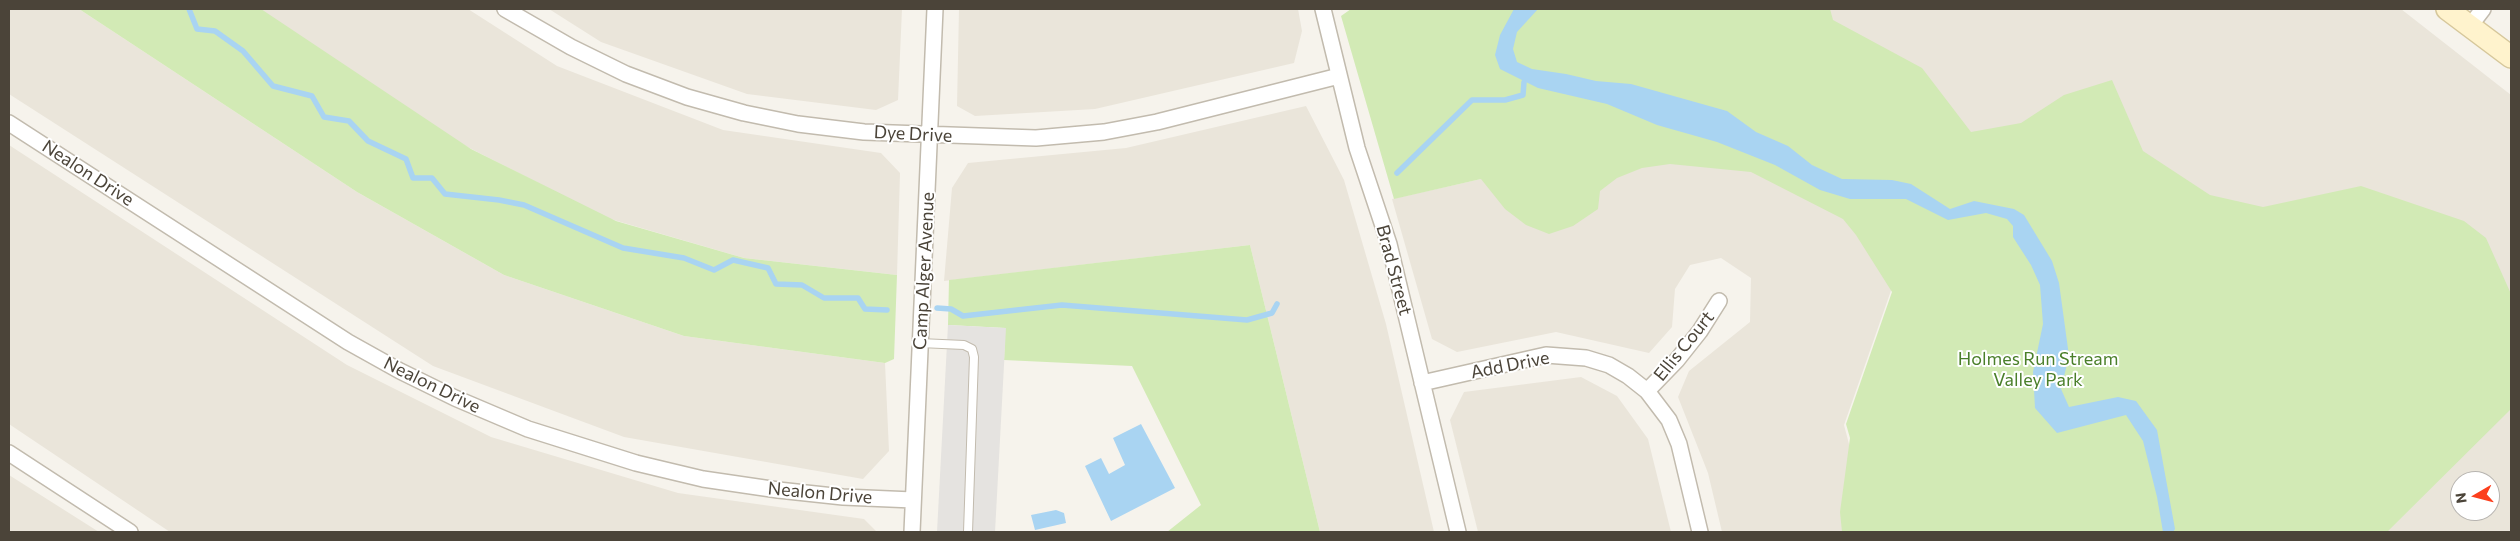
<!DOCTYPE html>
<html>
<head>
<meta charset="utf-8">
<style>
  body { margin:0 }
  #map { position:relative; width:2520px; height:541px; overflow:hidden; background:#f6f3ec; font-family:Commissioner,sans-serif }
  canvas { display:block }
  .frame { position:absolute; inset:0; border:10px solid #4b4439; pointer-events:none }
  .north { position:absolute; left:2450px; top:471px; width:50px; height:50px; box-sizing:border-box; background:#fff; border:1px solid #b7b4b0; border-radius:50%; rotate:262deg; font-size:14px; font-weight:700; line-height:20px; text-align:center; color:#4b4439 }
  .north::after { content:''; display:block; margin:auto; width:18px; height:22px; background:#fc3f1d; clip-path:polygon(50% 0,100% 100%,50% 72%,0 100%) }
</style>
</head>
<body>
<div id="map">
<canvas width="2520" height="541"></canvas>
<div class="frame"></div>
<div class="north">N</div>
</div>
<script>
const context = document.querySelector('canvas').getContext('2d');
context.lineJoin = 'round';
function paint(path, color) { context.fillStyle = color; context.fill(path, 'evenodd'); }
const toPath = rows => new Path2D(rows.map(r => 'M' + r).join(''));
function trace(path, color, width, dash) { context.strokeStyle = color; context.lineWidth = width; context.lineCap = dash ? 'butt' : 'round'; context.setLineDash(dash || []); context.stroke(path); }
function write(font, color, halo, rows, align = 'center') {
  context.font = font + ' Commissioner,sans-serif'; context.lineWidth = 4; context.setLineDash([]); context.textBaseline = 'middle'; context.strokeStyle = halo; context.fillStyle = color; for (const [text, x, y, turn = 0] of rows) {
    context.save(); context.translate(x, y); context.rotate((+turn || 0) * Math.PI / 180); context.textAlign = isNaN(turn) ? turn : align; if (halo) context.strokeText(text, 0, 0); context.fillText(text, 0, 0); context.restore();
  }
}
paint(toPath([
  [9,9,79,9,357,192,504,275,684,336,885,363,889,451,863,479,624,437,433,366,9,94],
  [251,9,468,9,557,66,723,130,881,153,900,173,897,275,744,258,607,218,444,135],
  [549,9,902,9,898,100,876,110,747,94,601,42],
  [959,9,1298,9,1302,31,1294,63,1095,109,975,116,957,106],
  [1656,9,2401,9,2511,95,2511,532,2380,532,1983,158],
  [2460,481,2490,481,2490,511,2460,511],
  [1612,96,1924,196,1844,425,1872,532,1722,532,1708,473,1678,397,1689,371,1750,322,1751,278,1721,258,1690,265,1675,289,1672,327,1649,353,1556,332,1457,352,1432,339,1392,199,1503,174],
  [1306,106,1344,180,1386,324,1434,532,1320,532,1250,245,944,281,952,188,968,163,1126,148],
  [9,145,347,365,491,437,678,493,864,519,877,532,170,532,9,424],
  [1581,377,1617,396,1648,439,1671,532,1478,532,1450,420,1464,392],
  [9,475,99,532,9,532]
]), '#eae5da');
paint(toPath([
  [79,9,261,9,471,149,616,221,744,258,897,275,894,359,885,363,684,336,504,275,357,192],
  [1351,9,1830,9,1833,20,1922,68,1971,132,2021,123,2064,95,2112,80,2143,151,2210,195,2263,207,2361,186,2464,221,2486,238,2511,294,2511,409,2387,532,1842,532,1840,512,1850,438,1846,424,1892,292,1856,235,1843,219,1751,172,1670,164,1642,168,1617,178,1600,191,1598,209,1573,226,1549,234,1526,225,1505,209,1481,179,1394,199,1341,16],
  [1250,245,1320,532,1167,532,1201,505,1132,366,1004,360,1005,328,948,325,949,280]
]), '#d2eab5');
paint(toPath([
  [948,325,1006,328,995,532,937,532]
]), '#e5e3e0');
paint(toPath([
  [1514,9,1538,9,1517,32,1513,49,1517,62,1532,69,1566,74,1596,81,1631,84,1727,111,1756,132,1788,146,1812,165,1842,179,1892,180,1911,184,1950,209,1974,201,2014,209,2024,215,2052,261,2059,283,2069,356,2061,389,2069,407,2118,397,2136,401,2157,430,2175,529,2173,532,2163,532,2157,497,2143,441,2126,415,2057,433,2035,408,2033,372,2043,324,2040,285,2031,265,2013,237,2013,226,2007,219,1986,213,1948,220,1906,199,1850,199,1820,190,1775,165,1717,142,1657,125,1607,104,1538,88,1500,69,1495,55,1500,35],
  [1141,424,1175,488,1111,521,1085,466,1101,458,1109,474,1125,465,1113,438],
  [1056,510,1064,513,1066,523,1035,530,1031,515]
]), '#a9d4f2');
trace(toPath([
  [189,9,197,29,215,31,243,51,273,86,312,96,324,117,349,121,368,141,406,159,413,178,432,178,445,194,499,200,524,205,623,248,684,258,714,270,733,260,768,268,776,284,802,285,824,298,858,298,865,309,887,310],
  [1397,173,1472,100,1505,100,1523,95,1524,82],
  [937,308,951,309,963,316,1062,305,1247,320,1272,313,1277,304]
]), '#a9d4f2', 5.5);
const service = toPath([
  [920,343,964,345,972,349,974,357,968,532]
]);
const minor = toPath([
  [505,9,571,47,626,74,687,97,744,113,798,124,864,132,1036,138,1104,132,1157,122,1339,76],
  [1323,9,1357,148,1389,244,1458,532],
  [2470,26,2483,9],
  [9,123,348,342,400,371,455,398,528,429,636,463,703,479,778,490,843,497,913,500],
  [1422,383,1546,355,1586,358,1609,365,1628,376,1647,391,1669,420,1679,444,1700,532],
  [1647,391,1677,360,1700,331,1719,301],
  [9,453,130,532],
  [912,532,935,9]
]);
const secondary = toPath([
  [2447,9,2511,57]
]);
trace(service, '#c2bbae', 10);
trace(minor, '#c2bbae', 18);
trace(secondary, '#d6c79b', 24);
trace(service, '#fff', 8);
trace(minor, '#fff', 15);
trace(secondary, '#fff3cd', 21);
write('18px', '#4b4439', '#fff', [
  ["Dye Drive",913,134,3],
  ["Nealon Drive",88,173,33],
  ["Brad Street",1394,270,75],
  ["Camp Alger Avenue",924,271,-87],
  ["Ellis Court",1684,346,-51],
  ["Add Drive",1510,365,-11],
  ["Nealon Drive",432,385,26],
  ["Nealon Drive",820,493,5]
]);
write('18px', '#4a7f2a', '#fff', [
  ["Holmes Run Stream",2038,359],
  ["Valley Park",2038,380]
]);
</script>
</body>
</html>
